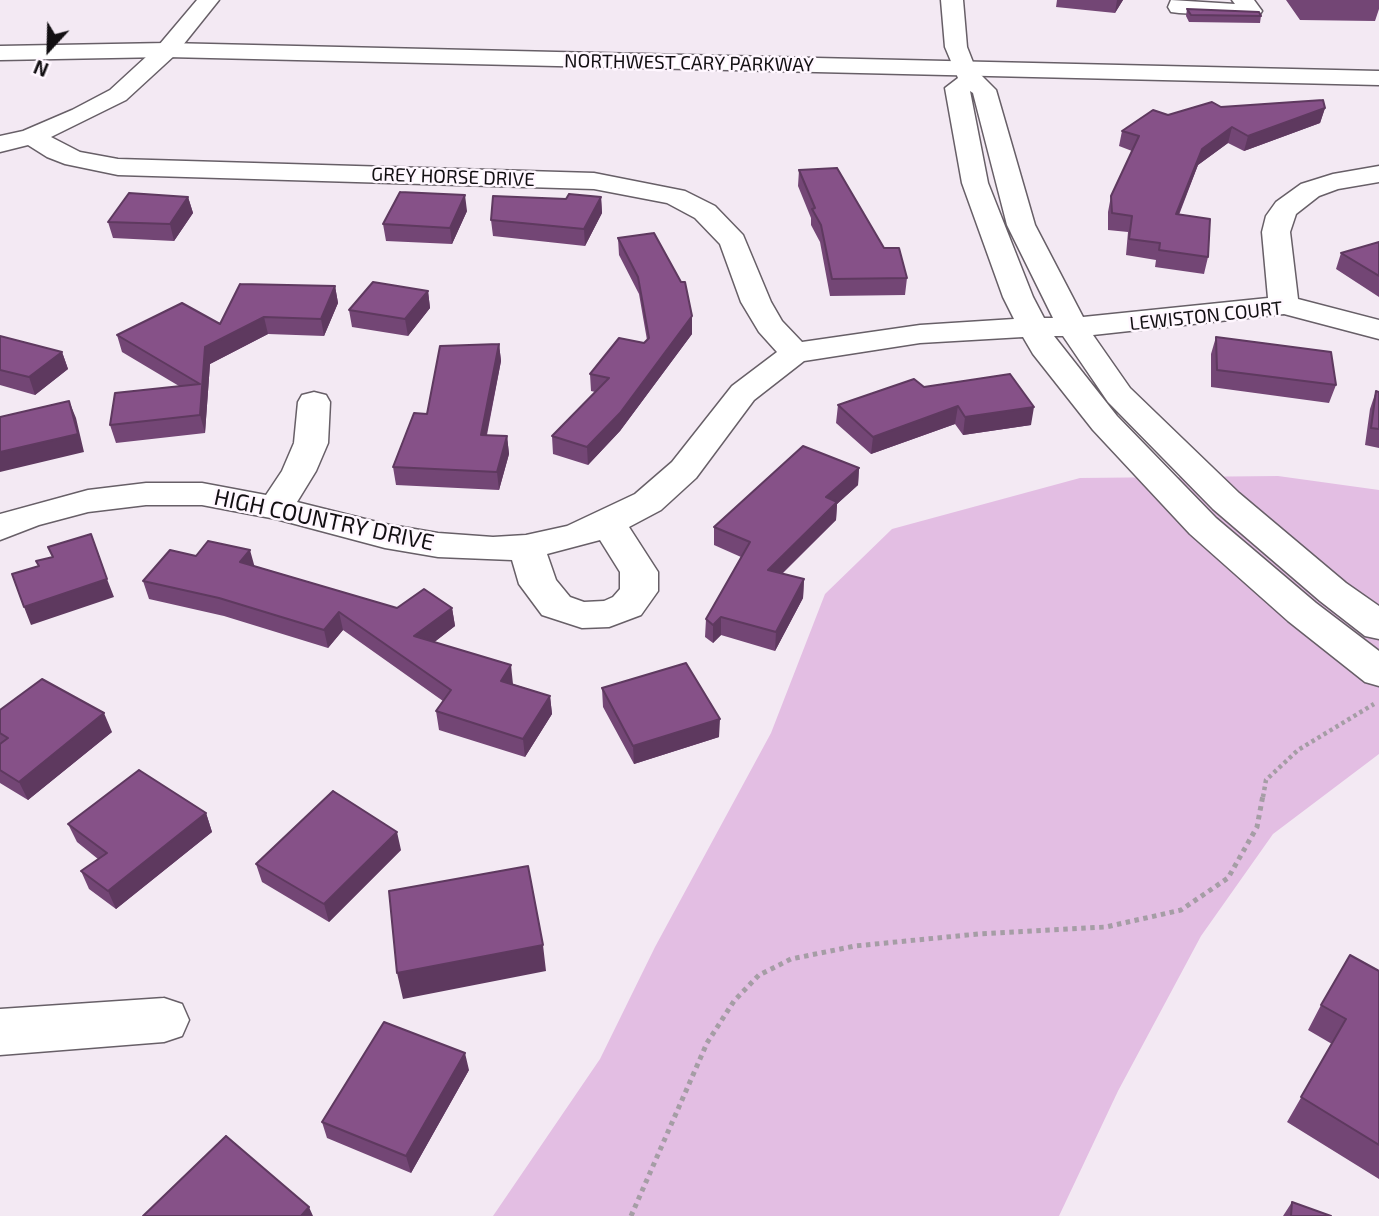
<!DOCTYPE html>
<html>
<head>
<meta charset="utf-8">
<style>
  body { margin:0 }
  #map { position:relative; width:1379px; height:1216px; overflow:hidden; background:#f3e9f3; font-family:"Exo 2",sans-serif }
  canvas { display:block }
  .north { position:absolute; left:14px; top:14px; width:70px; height:70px; -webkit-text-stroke:5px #fff7ff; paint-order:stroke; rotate:202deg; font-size:19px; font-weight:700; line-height:28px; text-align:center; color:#120f12 }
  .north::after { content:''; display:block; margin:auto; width:24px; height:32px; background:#120f12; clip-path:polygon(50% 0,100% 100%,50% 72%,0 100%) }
</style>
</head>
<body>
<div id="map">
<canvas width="1379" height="1216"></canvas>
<div class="north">N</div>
</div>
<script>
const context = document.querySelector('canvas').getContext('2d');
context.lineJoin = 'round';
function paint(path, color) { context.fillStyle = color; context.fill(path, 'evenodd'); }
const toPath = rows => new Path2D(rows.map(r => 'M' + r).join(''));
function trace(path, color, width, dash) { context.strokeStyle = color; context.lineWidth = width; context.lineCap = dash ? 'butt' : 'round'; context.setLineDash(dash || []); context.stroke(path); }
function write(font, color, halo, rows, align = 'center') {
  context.font = font + ' "Exo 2",sans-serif'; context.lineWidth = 5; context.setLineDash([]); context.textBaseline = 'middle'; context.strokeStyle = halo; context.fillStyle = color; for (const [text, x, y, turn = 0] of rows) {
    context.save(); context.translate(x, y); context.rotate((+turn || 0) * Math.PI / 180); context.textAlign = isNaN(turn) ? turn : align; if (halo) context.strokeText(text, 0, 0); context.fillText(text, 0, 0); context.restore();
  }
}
paint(toPath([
  [1278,476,1379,490,1379,754,1273,834,1201,936,1118,1091,1059,1216,493,1216,600,1059,655,947,771,733,825,594,892,529,1080,478]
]), '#e3bee3');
const minor = toPath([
  [197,0,219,0,175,55,126,100,51,137,80,152,118,159,594,173,685,191,715,206,743,235,771,302,782,321,802,342,920,325,1014,319,1003,297,962,183,945,88,958,78,945,47,941,0,963,0,967,47,976,70,996,90,1035,225,1083,317,1268,298,1262,232,1266,216,1276,202,1301,184,1333,174,1379,166,1379,182,1338,189,1319,196,1296,214,1290,232,1298,299,1379,320,1379,339,1284,314,1093,335,1130,388,1239,493,1346,583,1379,606,1379,639,1365,636,1320,601,1213,509,1108,402,1063,336,1054,336,1117,416,1216,518,1316,603,1379,651,1379,686,1365,682,1288,621,1190,534,1093,430,1033,354,1023,337,920,343,804,361,754,400,696,478,661,510,629,527,658,572,658,591,641,615,609,627,582,628,542,615,519,584,512,560,438,557,385,548,276,519,202,505,146,505,88,512,39,525,0,540,0,514,88,490,146,483,202,483,266,495,282,471,294,443,298,402,302,395,314,392,326,395,330,402,328,443,316,471,297,502,385,524,438,533,493,537,526,535,567,526,635,494,672,462,732,386,777,352,759,332,741,302,720,244,695,218,667,203,594,189,118,175,65,164,47,157,28,145,0,152,0,136,23,131,72,110,110,90,159,45,197,0],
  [970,91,973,93,1007,225,1053,318,1044,318,1033,297,988,183,970,91],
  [600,540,620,572,620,589,613,597,604,601,584,602,570,597,556,580,547,554,600,540],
  [1171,0,1235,4,1232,0,1254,0,1262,11,1259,16,1251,17,1179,13,1171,12,1168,7,1171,0],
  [164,998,182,1004,189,1020,182,1036,164,1042,0,1055,0,1009,164,998]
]);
const major = toPath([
  [167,43,1379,71,1379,85,167,57,0,60,0,46,167,43]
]);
trace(minor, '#675f67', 3);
trace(major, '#675f67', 3);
trace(toPath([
  [1263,797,1266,780,1298,750,1374,704]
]), '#a59da5', 4.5, [3.5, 3.5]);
trace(toPath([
  [631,1216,707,1043,734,1001,759,975,791,959,855,946,978,934,1106,927,1181,910,1228,878,1257,827,1263,795]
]), '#a59da5', 5, [4.5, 4.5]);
paint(minor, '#fff');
paint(major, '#fff');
paint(toPath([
  [1057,0,1123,0,1115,13,1056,7],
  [1286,0,1379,0,1379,9,1375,21,1300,20],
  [1187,9,1261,16,1260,23,1189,22,1186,16],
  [1221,107,1325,108,1320,123,1244,151,1228,143,1198,165,1179,215,1208,257,1204,274,1155,267,1156,260,1126,255,1128,232,1108,230,1108,212,1111,196,1132,151,1119,146,1122,131,1168,115],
  [799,170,884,248,907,278,905,295,830,296,820,242,811,225,811,218,798,186],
  [188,197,193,213,174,241,113,238,108,222],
  [601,197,602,213,585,246,493,236,491,220,566,199],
  [467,211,452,244,386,241,383,224],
  [618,238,692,334,620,431,588,465,553,454,552,436,595,392,591,391,590,374,644,343,647,340,639,294,619,255],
  [1379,242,1379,297,1336,269,1341,253],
  [335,286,338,303,324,336,268,334,210,364,205,433,116,443,110,425,179,386,122,352,117,335,220,324],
  [428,291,430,308,408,336,352,327,349,310],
  [0,336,62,352,68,369,35,395,0,385],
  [1216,337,1336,385,1329,403,1211,387,1211,354],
  [499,344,501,361,487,435,507,436,509,454,499,490,396,485,393,467,427,414],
  [924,387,1031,425,963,435,955,424,871,454,836,423,838,405],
  [1376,391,1379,392,1379,448,1365,445,1370,409],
  [859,468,858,485,837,504,836,520,782,574,804,579,803,598,775,651,721,635,713,643,705,637,706,619,741,557,714,545,714,527],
  [196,556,255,566,397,608,452,608,455,626,434,642,513,684,550,696,552,714,525,757,439,730,436,711,443,701,343,630,328,648,224,616,149,599,143,581],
  [602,688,719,737,634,764,603,707],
  [0,710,112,732,28,800,0,783],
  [206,813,212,832,116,909,89,889,81,871,98,859,77,842,68,824],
  [401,850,329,922,262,882,256,864],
  [1379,971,1379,1179,1287,1122,1332,1044,1308,1030,1321,1005],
  [469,1070,411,1173,327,1138,322,1122],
  [1292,1202,1331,1216,1283,1216]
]), '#734675');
paint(toPath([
  [1117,0,1123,0,1115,13],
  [1325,108,1320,123,1244,151,1248,136],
  [1232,127,1228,143,1198,165,1172,231,1176,214,1202,149],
  [465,195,467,211,452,244,450,228],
  [188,197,193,213,174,241,170,224],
  [601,197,602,213,585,246,584,229],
  [335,286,338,303,324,336,321,319],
  [428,291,430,308,408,336,405,319],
  [692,316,692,334,620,431,588,465,587,447],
  [264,317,268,334,210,364,205,433,200,415,205,347],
  [499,344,501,361,483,452,481,435],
  [62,352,68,369,35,395,29,377],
  [69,401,76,418,84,452,0,472,0,452],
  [958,406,955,424,871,454,873,437],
  [1034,407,1031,425,963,435,965,417],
  [507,436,509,454,499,490,497,472],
  [859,468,858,485,837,504,836,520,767,588,768,570,826,497],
  [250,550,255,568,240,562],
  [107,579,114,597,31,625,24,607],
  [804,579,803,598,775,651,776,632],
  [452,608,455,626,418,655,414,636],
  [339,612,343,630,328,648,324,630],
  [721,617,721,635,713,643,713,625],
  [511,665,513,684,503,699,501,681],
  [550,696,552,714,525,757,523,739],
  [104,713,112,732,28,800,19,782],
  [720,719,719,737,634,764,633,746],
  [206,813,212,832,116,909,108,891],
  [397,832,401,850,329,922,324,904],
  [543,945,546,971,403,999,397,973],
  [465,1053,469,1070,411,1173,406,1156],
  [309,1207,313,1216,301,1216]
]), '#5e395f');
const building = toPath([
  [1187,9,1259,12,1261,16,1191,15,1187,9],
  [1323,100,1325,108,1248,136,1232,127,1202,149,1176,214,1210,219,1208,257,1159,250,1160,243,1129,239,1132,216,1112,213,1111,196,1139,136,1122,131,1153,110,1168,115,1212,102,1221,107,1323,100],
  [837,168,884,248,899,248,907,278,832,279,821,225,812,209,815,208,799,170,837,168],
  [400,192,465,195,450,228,383,224,400,192],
  [129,193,188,197,170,224,108,222,129,193],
  [569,194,601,197,584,229,491,220,493,196,566,199,569,194],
  [654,233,681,282,685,282,692,316,620,413,587,447,552,436,609,378,590,374,619,338,644,343,649,338,638,277,618,238,654,233],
  [1379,242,1379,276,1341,253,1379,242],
  [373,282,428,291,405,319,349,310,373,282],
  [240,284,335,286,321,319,264,317,205,347,200,415,110,425,115,393,200,384,117,335,182,303,220,324,240,284],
  [0,336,62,352,29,377,0,370,0,336],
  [1216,337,1331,352,1336,385,1217,370,1216,337],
  [499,344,481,435,507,436,497,472,393,467,414,413,427,414,440,346,499,344],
  [1010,374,1034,407,965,417,958,406,873,437,838,405,914,379,924,387,1010,374],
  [1376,391,1379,392,1379,429,1371,428,1376,391],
  [69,401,78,434,0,452,0,417,69,401],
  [803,446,859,468,826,497,837,502,768,570,804,579,776,632,721,617,713,625,706,619,750,542,714,527,803,446],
  [91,534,107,579,24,607,12,574,39,566,36,561,53,557,48,547,91,534],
  [208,541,250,550,240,562,397,608,424,589,452,608,414,636,511,665,501,681,550,696,523,739,436,711,451,690,339,612,324,630,219,598,143,581,170,550,196,556,208,541],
  [686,663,720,719,633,746,602,688,686,663],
  [42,679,104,713,19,782,0,770,0,744,8,738,0,733,0,710,42,679],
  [139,770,206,813,108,891,81,871,107,853,68,824,139,770],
  [333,791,397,832,324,904,256,864,333,791],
  [528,866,543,945,397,973,389,891,528,866],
  [1350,955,1379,971,1379,1145,1301,1097,1346,1019,1321,1005,1350,955],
  [384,1022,465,1053,406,1156,322,1122,384,1022],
  [226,1136,309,1207,301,1216,143,1216,226,1136],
  [1292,1202,1331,1216,1291,1216,1292,1202]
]);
paint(building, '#865188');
trace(building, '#5e395f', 2);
write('19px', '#120f12', '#fff7ff', [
  ["NORTHWEST CARY PARKWAY",689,63,1],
  ["GREY HORSE DRIVE",453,177,2],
  ["LEWISTON COURT",1206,316,-6]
]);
write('23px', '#120f12', '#fff7ff', [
  ["HIGH COUNTRY DRIVE",324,520,12]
]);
</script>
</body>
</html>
